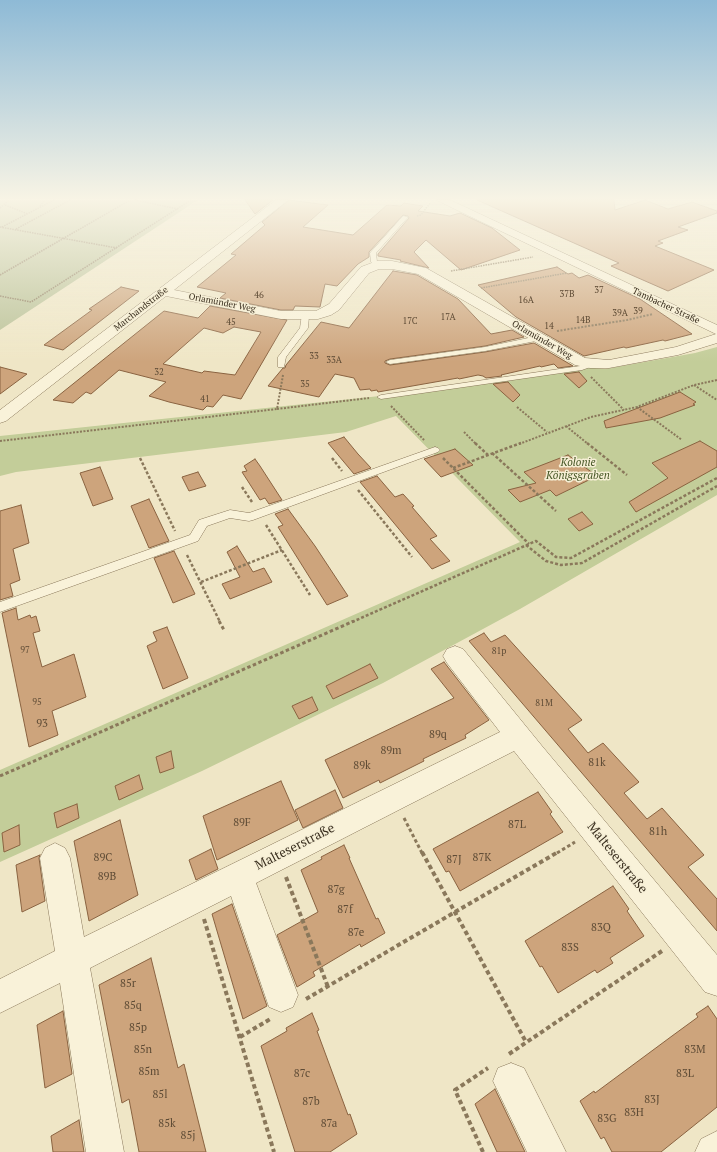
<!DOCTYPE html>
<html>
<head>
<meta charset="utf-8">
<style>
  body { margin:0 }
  canvas { display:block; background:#efe6c6 }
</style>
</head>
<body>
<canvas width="717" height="1152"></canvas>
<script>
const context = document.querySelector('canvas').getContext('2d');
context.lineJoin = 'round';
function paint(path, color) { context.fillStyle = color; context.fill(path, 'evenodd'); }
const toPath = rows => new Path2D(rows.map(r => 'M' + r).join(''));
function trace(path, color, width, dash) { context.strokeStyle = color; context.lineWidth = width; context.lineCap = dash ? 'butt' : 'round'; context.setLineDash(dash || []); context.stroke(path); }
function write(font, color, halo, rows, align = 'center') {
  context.font = font + ' "PT Serif",serif'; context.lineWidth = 3; context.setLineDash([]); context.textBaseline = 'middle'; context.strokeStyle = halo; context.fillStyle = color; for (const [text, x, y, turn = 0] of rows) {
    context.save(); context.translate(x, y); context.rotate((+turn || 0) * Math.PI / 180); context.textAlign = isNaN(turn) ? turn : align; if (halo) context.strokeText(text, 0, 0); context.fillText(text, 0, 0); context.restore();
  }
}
paint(toPath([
  [717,347,717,495,520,609,383,683,202,771,0,862,0,770,520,542,396,416,346,432,16,472,0,476,0,436,380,396,583,367,605,369,695,353]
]), '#c3cd99');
paint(toPath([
  [0,200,198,200,0,330]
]), '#bac298');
const building = toPath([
  [245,200,273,200,255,214,245,200],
  [289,200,328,205,303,227,353,235,387,205,401,206,404,203,423,206,418,211,450,216,460,213,492,228,520,250,461,270,426,240,414,252,429,268,400,261,401,260,378,256,378,254,409,218,408,216,403,215,369,252,369,257,358,264,337,286,325,284,320,307,295,306,293,310,281,310,220,298,226,293,197,287,236,255,231,254,265,225,262,222,289,200],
  [477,200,614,200,615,210,645,200,668,209,692,202,717,211,717,213,678,227,688,230,658,241,663,243,655,246,714,270,668,291,611,266,619,263,477,200],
  [557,267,568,274,572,273,579,278,588,275,640,299,692,334,665,341,663,340,626,348,624,347,584,356,516,317,478,285,557,267],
  [393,271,417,275,458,299,491,334,512,330,524,337,485,346,390,359,385,361,385,363,390,365,485,352,534,343,573,366,558,368,554,364,541,367,540,366,501,375,502,376,486,378,483,376,478,375,459,379,458,378,378,392,377,390,371,391,370,389,360,390,354,378,335,374,319,397,268,386,283,368,285,368,286,365,321,322,349,328,393,271],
  [121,287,139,291,63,350,44,345,92,310,89,309,121,287],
  [210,306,287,320,241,399,223,395,213,407,207,406,203,410,169,402,149,396,166,382,119,370,91,394,86,392,73,403,53,400,164,311,198,318,210,306],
  [234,327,261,332,235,375,204,371,202,373,163,364,204,328,223,333,234,327],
  [0,367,27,374,0,394,0,367],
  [579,372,587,381,579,388,564,374,579,372],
  [508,382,520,395,513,402,493,384,508,382],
  [680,392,696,402,693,404,695,405,660,418,606,428,604,421,680,392],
  [344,437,358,454,371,468,354,474,328,443,344,437],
  [700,441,717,451,717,467,636,512,629,502,668,478,652,463,700,441],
  [455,449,473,465,441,477,424,459,455,449],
  [568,455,597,476,556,496,550,490,520,502,508,490,536,483,524,472,568,455],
  [255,459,260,466,282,500,269,504,265,498,260,500,242,472,247,471,244,466,255,459],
  [100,467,113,499,93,506,80,473,100,467],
  [198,472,206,486,189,491,182,477,198,472],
  [377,476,395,497,403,494,414,506,412,507,437,536,430,539,450,561,432,569,360,482,377,476],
  [149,499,169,541,149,548,131,506,149,499],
  [21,505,29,543,13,549,20,580,10,584,13,596,0,600,0,511,21,505],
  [288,509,315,546,348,596,327,605,278,527,283,525,275,514,288,509],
  [582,512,593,524,579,531,568,519,582,512],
  [237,546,253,572,264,568,272,582,230,599,222,584,240,577,227,552,237,546],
  [174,551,195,594,173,603,154,558,174,551],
  [16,608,18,620,30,615,31,618,36,616,40,631,33,633,42,667,74,654,86,697,52,711,58,735,29,747,2,613,16,608],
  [167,627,188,678,163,689,147,646,157,641,153,632,167,627],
  [484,633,491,642,505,635,582,720,568,729,588,753,603,743,639,782,624,793,647,819,662,808,704,855,688,867,717,899,717,931,469,641,484,633],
  [444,662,489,720,465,735,466,738,423,759,424,761,380,783,379,780,343,798,325,760,454,698,431,669,444,662],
  [370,664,378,678,333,699,326,686,370,664],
  [312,697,318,710,299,719,292,706,312,697],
  [171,751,174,768,160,773,156,757,171,751],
  [139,775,143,789,119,800,115,786,139,775],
  [281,781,298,820,217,860,203,816,281,781],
  [335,790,343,808,303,828,295,810,335,790],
  [538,792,552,812,550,814,563,832,460,891,449,871,446,872,433,849,538,792],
  [77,804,79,818,57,828,54,813,77,804],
  [120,820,138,895,89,921,74,841,120,820],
  [19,825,20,845,4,852,2,833,19,825],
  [344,845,350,858,349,858,376,919,378,918,385,933,361,947,360,944,313,972,315,976,297,987,277,935,318,912,301,870,322,859,321,857,344,845],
  [211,849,218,869,196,880,189,860,211,849],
  [40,855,39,858,45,901,22,912,16,865,40,855],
  [613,886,629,909,627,911,644,936,610,958,613,963,597,973,595,970,558,993,542,966,540,967,525,941,613,886],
  [232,904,267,1006,243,1019,212,914,232,904],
  [151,958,178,1068,184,1064,206,1152,139,1152,129,1099,122,1103,99,985,151,958],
  [708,1006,717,1019,717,1107,661,1152,612,1152,604,1137,601,1139,580,1101,594,1091,595,1093,672,1036,698,1017,696,1014,708,1006],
  [63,1011,72,1074,45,1088,37,1025,63,1011],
  [312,1013,319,1030,317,1031,348,1115,350,1114,357,1134,330,1152,295,1152,261,1046,287,1031,286,1028,312,1013],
  [495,1089,525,1152,497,1152,475,1104,495,1089],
  [79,1120,84,1152,53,1152,51,1136,79,1120]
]);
paint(building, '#cda47c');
trace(building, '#8a6341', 1);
const lane = toPath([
  [403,216,408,217,376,253,377,262,380,265,375,266,371,262,370,253,403,216],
  [302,314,305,314,309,316,308,328,286,357,284,367,278,367,278,357,300,328,302,314],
  [538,336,541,336,541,340,485,351,390,364,386,362,390,360,485,347,538,336],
  [590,362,593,362,593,366,582,370,381,399,377,397,381,395,580,366,590,362],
  [435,447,438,448,440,450,438,452,253,520,249,521,230,518,207,526,198,541,0,612,0,602,190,535,199,520,230,510,249,513,435,447]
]);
const street = toPath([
  [276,200,288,200,174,290,281,311,316,311,329,304,361,267,377,261,392,261,426,268,585,358,609,360,676,347,716,334,436,200,450,200,717,325,717,343,678,355,609,368,590,368,575,365,418,274,392,269,379,269,369,273,339,310,331,315,318,319,281,319,166,296,6,421,0,423,0,410,276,200],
  [455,646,463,649,542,746,717,955,717,996,705,992,514,751,256,883,298,995,293,1007,281,1012,269,1007,231,896,90,968,124,1152,86,1152,60,983,0,1013,0,979,55,951,40,858,45,848,55,843,65,848,70,858,84,937,500,732,447,663,443,656,447,649,455,646],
  [511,1063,524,1068,566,1152,527,1152,493,1081,498,1068,511,1063],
  [717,1131,717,1152,695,1152,701,1139,717,1131]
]);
trace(lane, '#8a785b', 1);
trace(street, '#8a785b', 1);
trace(toPath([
  [135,200,178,209],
  [5,205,28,214],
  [40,206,45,200],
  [0,208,9,200],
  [417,216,421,215,430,203],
  [0,227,117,248],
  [2,227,54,200],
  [16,229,70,200],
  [451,271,533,257],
  [0,275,130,200],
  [481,288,567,273],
  [0,296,31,302,191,200]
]), '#8a785b', 1.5, [1.5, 1]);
trace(toPath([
  [557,331,627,320,653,314],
  [591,377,624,410],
  [694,385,717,400],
  [391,406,425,441],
  [517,407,547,432],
  [637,407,682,440],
  [277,409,369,398],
  [566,426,588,444],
  [464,432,476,444],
  [0,441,277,409,283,375],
  [519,444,591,417,637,407,694,385,717,380]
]), '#8a785b', 2, [2, 1.5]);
trace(toPath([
  [475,443,488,455],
  [587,443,627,475],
  [492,453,556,511],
  [140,458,175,531],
  [332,458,342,471],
  [443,458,529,544],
  [453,468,521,443],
  [242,487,252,502],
  [358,490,412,557],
  [266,525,310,595],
  [526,545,546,561,561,565,582,563,717,486],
  [187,555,220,622],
  [201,582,282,550],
  [352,622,536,541,556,557,571,558,717,478]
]), '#8a785b', 2.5, [3, 2]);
trace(toPath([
  [219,621,224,630],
  [0,776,354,621],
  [404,818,422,853],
  [557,853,575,842]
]), '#8a785b', 3, [3.5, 2.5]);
trace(toPath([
  [422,852,526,1042],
  [286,877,328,987],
  [204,919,274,1152],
  [306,999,558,852],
  [240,1037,272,1018],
  [509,1054,662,951],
  [483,1152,455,1090,488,1068]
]), '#8a785b', 4, [4.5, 3]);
paint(lane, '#f9f2d9');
paint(street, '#f9f2d9');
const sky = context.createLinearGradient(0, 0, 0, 362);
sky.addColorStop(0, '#8ebad6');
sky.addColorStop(0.55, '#f8f4e5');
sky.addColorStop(1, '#f8f4e500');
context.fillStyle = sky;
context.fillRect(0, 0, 717, 362);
write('9px', '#5f4c36', null, [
  ["37",599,290],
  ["37B",567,294],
  ["46",259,295],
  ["16A",526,300],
  ["39",638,311],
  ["39A",620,313],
  ["17A",448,317],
  ["14B",583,320],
  ["17C",410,321],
  ["45",231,322],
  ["14",549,326],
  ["33",314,356],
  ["33A",334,360],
  ["32",159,372],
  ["35",305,384],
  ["41",205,399],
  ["97",25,650],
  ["81p",499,651],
  ["95",37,702],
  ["81M",544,703]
]);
write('9px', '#3a2f1f', '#f6efd6', [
  ["Orlamünder Weg",222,303,11],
  ["Tambacher Straße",666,306,25],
  ["Marchandstraße",141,309,-38],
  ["Orlamünder Weg",542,340,30]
]);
write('italic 11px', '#475726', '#f6efd6', [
  ["Kolonie",578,463],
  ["Königsgraben",578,476]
]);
write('11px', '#5f4c36', null, [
  ["93",42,724],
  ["89q",438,735],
  ["89m",391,751],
  ["81k",597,763],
  ["89k",362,766],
  ["89F",242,823],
  ["87L",517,825],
  ["81h",658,832],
  ["89C",103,858],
  ["87K",482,858],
  ["87J",454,860],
  ["89B",107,877],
  ["87g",336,890],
  ["87f",345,910],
  ["83Q",601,928],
  ["87e",356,933],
  ["83S",570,948],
  ["85r",128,984],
  ["85q",133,1006],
  ["85p",138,1028],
  ["85n",143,1050],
  ["83M",695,1050],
  ["85m",149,1072],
  ["87c",302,1074],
  ["83L",685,1074],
  ["85l",160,1095],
  ["83J",652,1100],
  ["87b",311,1102],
  ["83H",634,1113],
  ["83G",607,1119],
  ["85k",167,1124],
  ["87a",329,1124],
  ["85j",188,1136]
]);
write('13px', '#3a2f1f', '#f6efd6', [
  ["Malteserstraße",295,847,-27],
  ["Malteserstraße",617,858,51]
]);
</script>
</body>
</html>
